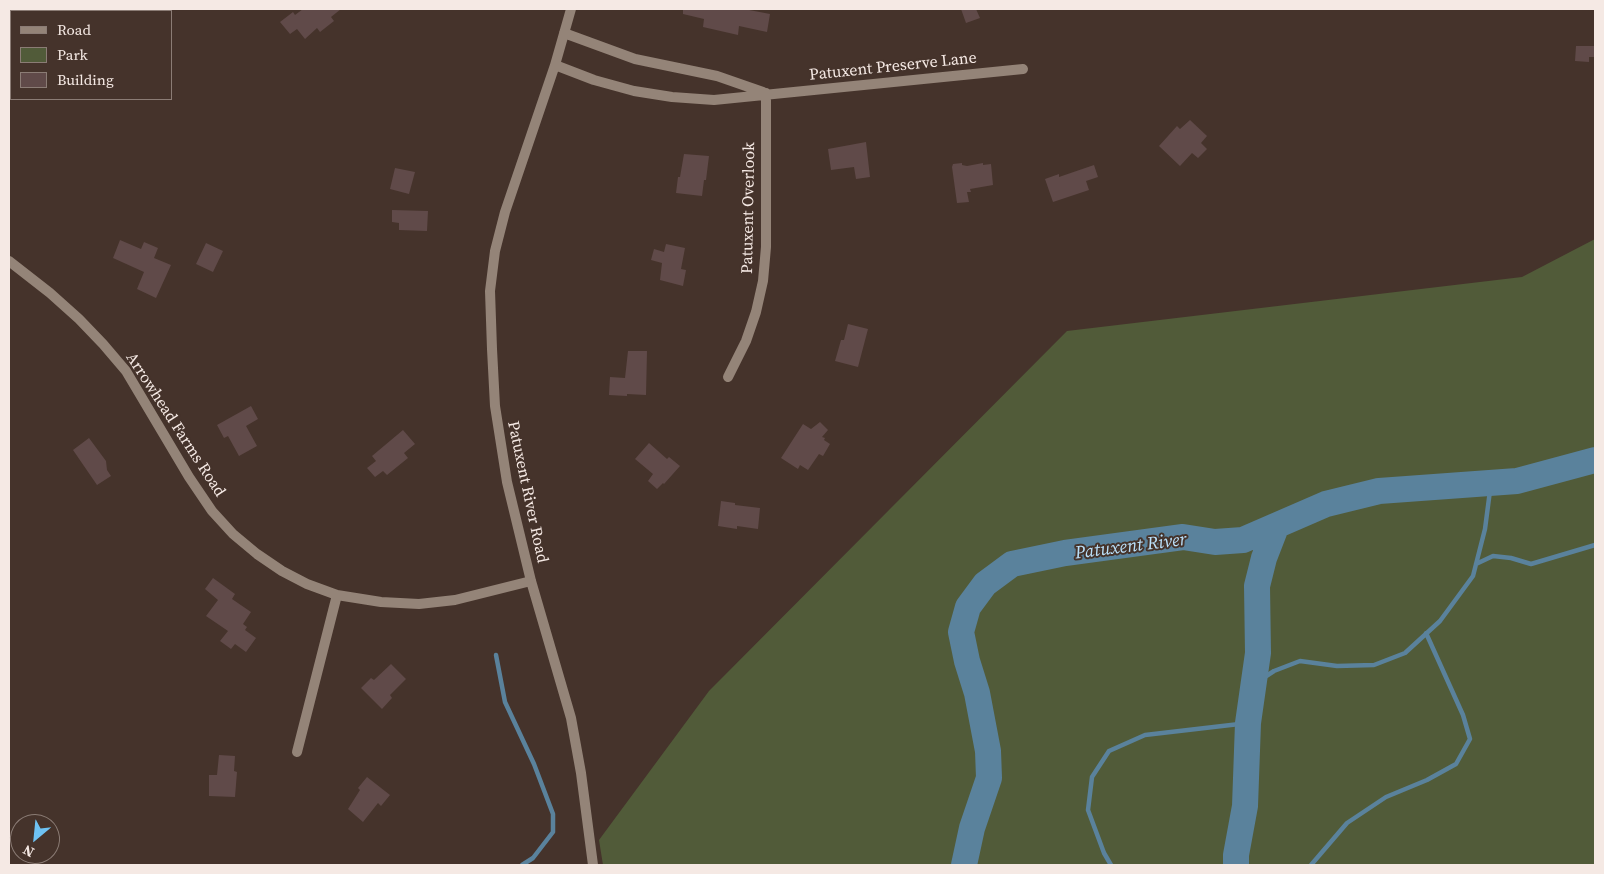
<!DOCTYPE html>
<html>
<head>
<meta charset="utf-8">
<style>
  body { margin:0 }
  #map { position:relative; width:1604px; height:874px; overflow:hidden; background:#45332b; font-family:"Source Serif 4",serif }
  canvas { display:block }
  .frame { position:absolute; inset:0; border:10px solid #f5e9e4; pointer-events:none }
  .legend { position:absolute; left:10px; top:10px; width:162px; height:90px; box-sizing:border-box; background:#45332b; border:1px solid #8b7c75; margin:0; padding:6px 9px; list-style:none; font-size:15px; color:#f5e9e4 }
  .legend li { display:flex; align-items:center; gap:10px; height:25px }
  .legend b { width:25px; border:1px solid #8b7c75 }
  .north { position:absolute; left:10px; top:814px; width:50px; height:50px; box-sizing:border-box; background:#45332b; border:1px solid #8b7c75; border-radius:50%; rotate:208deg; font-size:14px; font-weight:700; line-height:20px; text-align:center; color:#f5e9e4 }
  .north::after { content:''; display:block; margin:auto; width:18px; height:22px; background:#6ec2f3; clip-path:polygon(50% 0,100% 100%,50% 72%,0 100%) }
</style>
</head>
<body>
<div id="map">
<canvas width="1604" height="874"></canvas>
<div class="frame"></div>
<ul class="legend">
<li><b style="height:6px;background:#948478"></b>Road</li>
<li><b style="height:14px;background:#515b39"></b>Park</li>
<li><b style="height:14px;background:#604a49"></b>Building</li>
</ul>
<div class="north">N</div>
</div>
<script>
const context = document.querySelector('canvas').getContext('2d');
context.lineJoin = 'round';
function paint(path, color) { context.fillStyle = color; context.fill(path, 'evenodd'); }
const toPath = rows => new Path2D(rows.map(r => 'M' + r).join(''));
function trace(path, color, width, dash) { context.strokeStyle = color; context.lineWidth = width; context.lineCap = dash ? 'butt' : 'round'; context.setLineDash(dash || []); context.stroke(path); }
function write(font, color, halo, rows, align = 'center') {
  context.font = font + ' "Source Serif 4",serif'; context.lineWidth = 4; context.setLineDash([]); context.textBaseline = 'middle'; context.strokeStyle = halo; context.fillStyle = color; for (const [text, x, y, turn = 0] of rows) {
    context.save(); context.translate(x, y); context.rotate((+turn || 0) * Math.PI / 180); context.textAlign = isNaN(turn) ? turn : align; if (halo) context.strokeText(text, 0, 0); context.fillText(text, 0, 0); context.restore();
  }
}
paint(toPath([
  [1595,239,1595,865,603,865,599,840,709,691,1067,331,1522,277]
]), '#515b39');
trace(toPath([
  [1476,564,1493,556,1511,558,1531,564,1595,545],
  [496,655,505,702,534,764,553,814,553,832,533,858,522,865],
  [1254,684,1274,671,1300,661,1337,666,1374,665,1405,653,1440,621,1473,576,1485,529,1491,483],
  [1111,865,1104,853,1088,810,1092,777,1109,751,1145,735,1248,723],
  [1311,865,1347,823,1386,797,1427,780,1456,764,1470,739,1463,715,1426,633]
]), '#5a829c', 4.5);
trace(toPath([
  [964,865,972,828,989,778,988,751,977,693,967,661,961,632,968,607,985,584,1012,564,1065,553,1183,537,1215,542,1243,540,1326,504,1379,491,1517,481,1595,460],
  [1236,865,1236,855,1245,806,1248,723,1258,653,1257,586,1264,558,1276,527]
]), '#5a829c', 26);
paint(toPath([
  [303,9,341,9,331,17,334,21,320,32,317,28,305,39,297,29,290,34,280,22,293,12,295,15],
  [683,9,744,9,770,14,767,32,739,26,738,35,703,27,704,19,683,14],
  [961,9,976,9,980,18,966,23],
  [1576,46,1595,46,1595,57,1589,57,1589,62,1575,61],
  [1190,120,1207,136,1201,143,1207,149,1198,158,1192,153,1180,166,1159,146,1177,126,1180,129],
  [866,142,870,177,856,179,854,167,831,170,828,149],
  [684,154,709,156,706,180,704,180,702,196,676,193,678,177,680,177],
  [962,163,962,165,967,166,983,163,983,165,991,164,993,185,970,189,971,192,967,192,969,202,957,203,952,167,953,164],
  [1094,165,1098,177,1086,181,1089,190,1053,202,1045,179,1059,174,1059,177],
  [395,168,415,172,409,194,390,189],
  [392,210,428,211,427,231,399,230,399,223,392,222],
  [120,240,141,249,144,242,158,248,154,258,171,265,156,298,137,289,144,272,113,258],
  [206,243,223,251,213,272,196,264],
  [666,244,685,248,681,269,686,270,683,286,660,280,662,263,651,260,654,249,664,252],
  [848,324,868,329,858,367,835,361,841,340,844,340],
  [628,351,647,351,646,395,627,394,627,396,609,395,610,377,625,378],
  [251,406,258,419,246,426,257,446,239,456,228,436,224,438,217,425],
  [820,422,828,430,822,437,825,438,824,440,830,444,823,456,819,454,808,470,800,465,798,469,781,458,803,424,811,429],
  [403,430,415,444,404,453,408,458,387,475,383,471,375,477,367,468,376,461,372,456],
  [89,438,106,461,107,470,111,476,97,485,73,450],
  [649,443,667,459,669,457,680,466,664,484,663,483,657,489,648,481,653,474,635,459],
  [721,501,735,503,735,505,760,508,758,529,737,526,737,529,718,526],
  [213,578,235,594,232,599,251,612,243,624,247,627,245,630,256,638,246,652,235,644,231,649,220,641,228,631,206,616,218,600,205,589],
  [391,664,406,679,390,695,392,698,382,709,361,688,371,678,374,680],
  [219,755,235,756,234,771,237,772,235,797,209,796,209,775,217,775],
  [367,777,390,795,381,806,378,803,363,822,348,809,360,790,358,788]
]), '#604a49');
trace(toPath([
  [571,9,555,65,505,212,495,251,490,291,492,349,495,406,507,482,531,581,571,718,581,773,593,865],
  [564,33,635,59,717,76,763,92],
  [555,65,594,80,634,91,672,97,714,100,1023,69],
  [9,261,50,293,79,319,103,344,126,371,189,477,212,511,233,534,257,554,282,571,307,584,337,595,381,602,419,604,455,600,531,581],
  [728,377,746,341,756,312,763,281,766,247,766,93],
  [297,752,337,595]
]), '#948478', 10);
write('16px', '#f5e9e4', '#45332b', [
  ["Patuxent Preserve Lane",893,67,-6],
  ["Patuxent Overlook",749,208,-89],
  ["Arrowhead Farms Road",175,425,57],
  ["Patuxent River Road",527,492,78]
]);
write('italic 18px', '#bbe1fb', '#45332b', [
  ["Patuxent River",1131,547,-7]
]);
</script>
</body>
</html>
